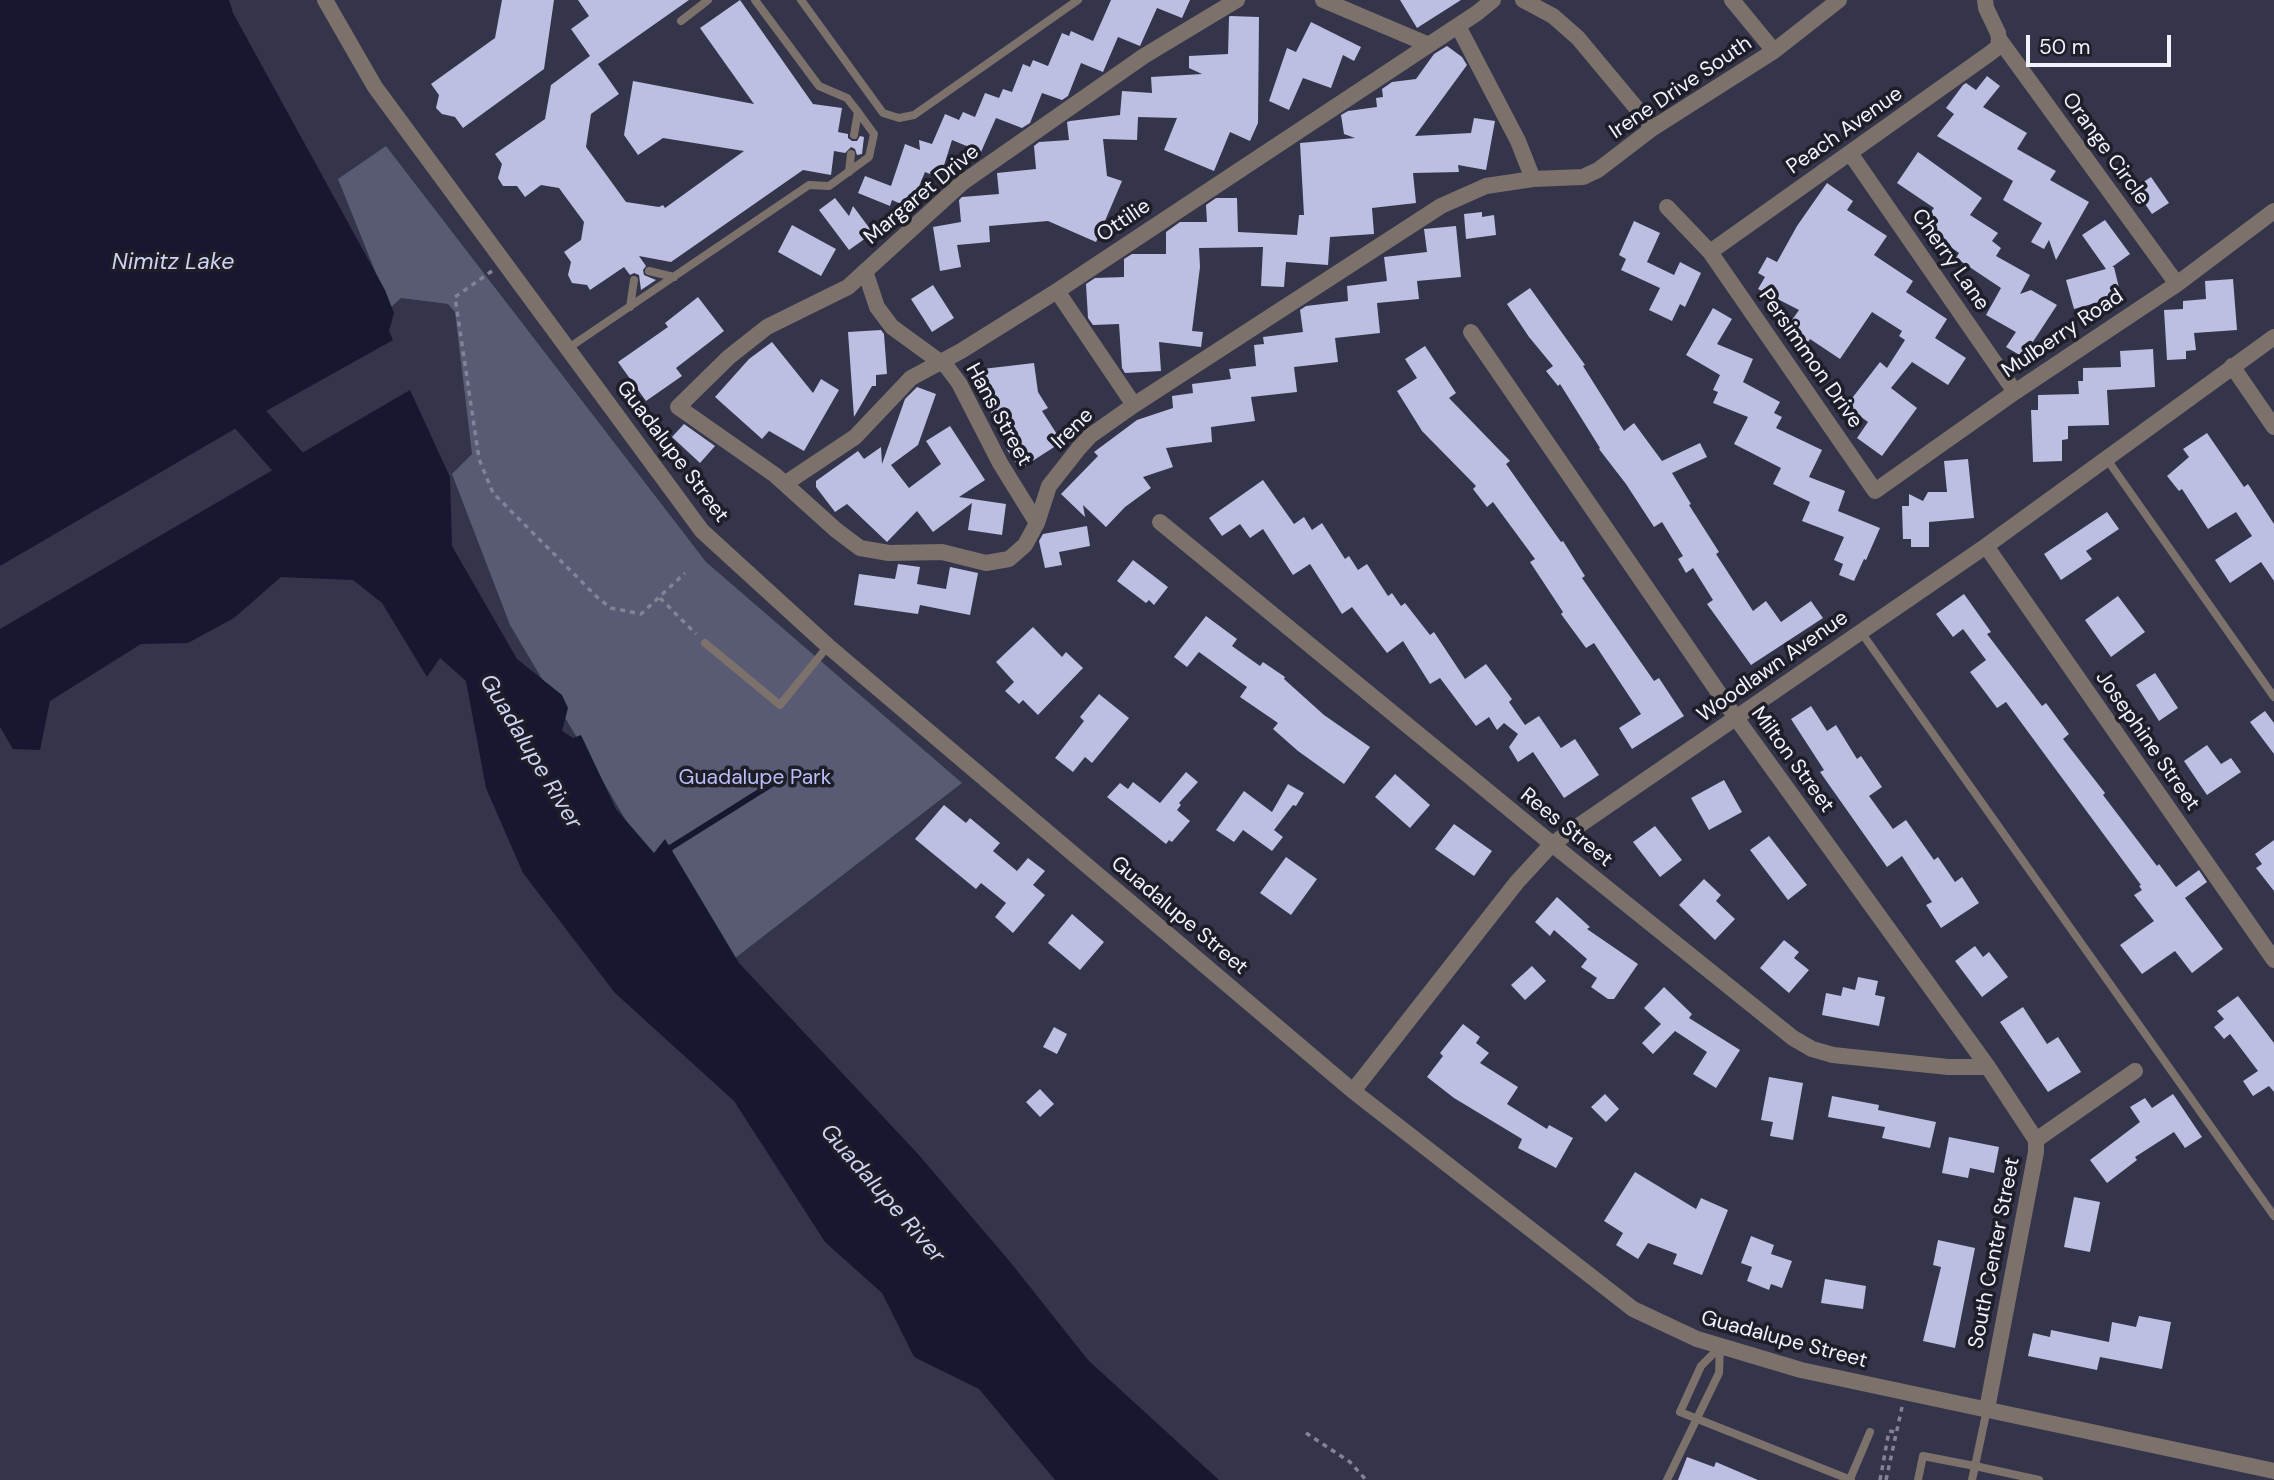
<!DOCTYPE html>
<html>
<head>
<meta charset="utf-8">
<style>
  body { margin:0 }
  #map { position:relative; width:2274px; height:1480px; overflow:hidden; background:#34354a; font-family:"DM Sans",sans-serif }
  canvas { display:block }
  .scale { position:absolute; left:2026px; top:35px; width:145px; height:32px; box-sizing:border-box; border:4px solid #f1f2fd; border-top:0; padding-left:9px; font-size:21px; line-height:24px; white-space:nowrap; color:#f1f2fd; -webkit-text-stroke:5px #1d1e27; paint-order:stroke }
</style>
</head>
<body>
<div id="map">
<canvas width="2274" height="1480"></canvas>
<div class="scale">50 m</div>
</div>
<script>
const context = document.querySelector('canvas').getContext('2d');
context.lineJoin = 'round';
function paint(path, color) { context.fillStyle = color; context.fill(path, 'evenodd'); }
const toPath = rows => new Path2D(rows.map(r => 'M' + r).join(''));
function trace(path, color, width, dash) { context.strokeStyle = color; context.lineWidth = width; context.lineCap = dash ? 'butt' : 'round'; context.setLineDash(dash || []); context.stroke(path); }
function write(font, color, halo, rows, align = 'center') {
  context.font = font + ' "DM Sans",sans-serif'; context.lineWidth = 7; context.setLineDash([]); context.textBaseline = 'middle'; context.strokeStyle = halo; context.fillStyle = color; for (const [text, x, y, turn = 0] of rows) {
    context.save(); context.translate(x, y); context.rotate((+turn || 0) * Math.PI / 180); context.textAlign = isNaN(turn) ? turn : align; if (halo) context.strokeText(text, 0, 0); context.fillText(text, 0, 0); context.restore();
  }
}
paint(toPath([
  [386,146,706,562,962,783,730,962,643,849,510,625,452,474,472,454,455,312,448,304,401,298,390,308,338,179]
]), '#595b75');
paint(toPath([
  [0,0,229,0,233,13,385,290,394,313,389,331,393,340,250,420,0,566],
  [410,390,450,477,452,546,517,659,562,695,568,708,562,731,573,738,581,735,616,809,654,853,665,839,739,963,918,1154,1011,1263,1088,1360,1219,1480,1055,1480,979,1389,914,1357,882,1293,825,1242,734,1101,615,993,523,873,486,788,466,681,440,658,427,677,382,603,353,580,281,577,234,618,188,643,141,644,50,701,40,750,13,749,0,727,0,629]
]), '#171731');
trace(toPath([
  [668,855,670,848,775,782]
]), '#171731', 6);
trace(toPath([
  [220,385,317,495]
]), '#171731', 35);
paint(toPath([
  [502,0,554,0,544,69,463,128,455,117,442,114,436,108,439,95,431,84,495,38],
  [578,0,689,0,598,64,619,94,591,114,586,147,626,202,659,207,663,205,665,208,744,151,663,138,638,155,624,135,633,81,754,104,700,28,740,0,813,104,842,108,838,132,848,134,848,138,852,141,857,141,860,136,864,137,862,154,857,155,855,149,851,147,845,153,834,151,831,175,803,170,671,262,639,256,646,266,643,270,644,275,656,280,641,290,639,275,634,273,630,275,624,267,590,290,587,285,572,283,568,275,571,262,564,252,581,240,584,222,559,188,541,185,525,197,517,186,503,186,498,178,502,164,495,154,545,119,551,85,590,56,571,29,589,16],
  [1111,0,1190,0,1182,18,1157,8,1140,46,1118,37,1103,72,1081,63,1068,96,1062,100,1042,93,1030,123,1022,128,996,118,981,152,952,140,940,178,925,172,910,208,892,200,890,206,858,193,865,176,891,186,905,144,920,150,919,140,932,144,945,114,959,120,963,112,975,117,985,93,999,98,1003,89,1012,92,1023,64,1030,67,1033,60,1048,66,1062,33,1069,36,1071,31,1093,41],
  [1400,0,1461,0,1417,28],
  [1230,16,1259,17,1258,123,1250,141,1230,132,1214,171,1164,150,1177,118,1138,117,1137,140,1103,139,1107,176,1122,181,1096,242,1048,221,989,226,990,242,957,245,961,267,940,271,933,227,961,222,959,200,962,197,999,194,997,173,1036,169,1034,146,1039,142,1069,140,1067,122,1070,121,1120,115,1122,91,1152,93,1151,77,1202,74,1189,68,1189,56,1228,54,1229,17],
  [1311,22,1361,47,1354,61,1343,55,1331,88,1303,78,1289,110,1269,101,1287,48,1296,52],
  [1447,46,1462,57,1467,65,1415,136,1471,133,1474,118,1495,121,1486,170,1458,165,1459,172,1413,173,1416,203,1372,208,1374,234,1330,237,1328,265,1286,262,1284,287,1261,286,1263,247,1199,248,1200,267,1192,331,1203,332,1201,347,1159,342,1161,371,1125,373,1122,368,1119,324,1093,325,1088,318,1086,284,1095,278,1124,277,1124,259,1132,254,1166,254,1166,232,1180,222,1207,222,1206,205,1216,198,1237,198,1238,232,1297,235,1299,215,1304,215,1300,143,1355,138,1344,134,1341,115,1348,111,1377,107,1376,98,1383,97,1382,89,1392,82,1416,79,1434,54],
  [1987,76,2000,86,1983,107,2027,133,2017,149,2056,171,2050,180,2089,202,2056,260,2049,240,2044,249,2031,242,2042,223,2003,200,2013,181,1937,136,1954,114,1946,108,1963,85,1966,83,1976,90],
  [1918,152,1982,198,1970,215,1998,233,1992,241,2001,248,1996,256,2030,275,2020,294,2031,290,2057,305,2023,357,2006,347,2016,332,1986,315,2001,288,1956,258,1959,253,1921,226,1934,208,1897,183],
  [2151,177,2169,203,2152,214,2134,188],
  [1827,183,1853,201,1847,210,1887,236,1874,255,1913,281,1906,292,1947,319,1935,338,1966,358,1948,385,1912,362,1891,388,1917,408,1882,456,1857,438,1868,422,1846,406,1880,362,1887,368,1905,340,1899,336,1902,331,1872,312,1840,359,1810,339,1806,345,1785,330,1799,310,1758,289,1765,277,1758,273,1767,257,1777,262,1797,226],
  [835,198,849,216,853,206,873,233,849,250,819,210],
  [1482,212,1482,217,1494,215,1496,235,1466,239,1464,214],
  [2105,220,2130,254,2112,267,2114,267,2121,296,2074,309,2066,280,2106,269,2082,235],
  [1634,221,1660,233,1647,262,1674,275,1680,262,1701,273,1685,307,1680,304,1672,321,1649,310,1660,288,1621,270,1626,259,1619,255],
  [792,225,836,249,821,276,778,252],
  [1456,226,1461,277,1417,281,1419,299,1377,303,1380,333,1335,338,1338,362,1294,367,1297,392,1251,397,1255,421,1211,427,1212,442,1166,448,1173,467,1143,477,1151,488,1125,507,1106,527,1083,505,1085,517,1061,494,1098,456,1094,452,1137,420,1173,408,1172,396,1193,393,1192,384,1231,379,1229,369,1256,366,1254,345,1264,344,1263,337,1303,332,1300,310,1306,306,1348,301,1347,286,1387,281,1384,257,1427,252,1424,229],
  [2233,279,2237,330,2194,333,2196,350,2186,351,2186,359,2167,360,2164,310,2183,309,2183,301,2206,299,2205,281],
  [933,285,954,318,932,332,911,299],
  [1530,288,1585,365,1583,366,1624,431,1634,423,1662,461,1700,443,1707,457,1672,473,1691,504,1689,505,1719,552,1716,554,1753,611,1766,601,1781,622,1811,601,1823,618,1751,665,1707,604,1713,600,1693,568,1686,573,1678,559,1683,556,1662,522,1654,527,1626,484,1599,449,1600,448,1560,384,1558,386,1546,371,1553,366,1529,337,1507,304],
  [698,297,724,331,676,368,682,376,646,401,618,362,668,327,665,323],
  [1713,308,1732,319,1717,344,1753,359,1743,382,1780,402,1774,413,1782,417,1776,428,1822,450,1809,477,1845,491,1838,511,1880,528,1866,560,1864,559,1854,581,1839,575,1843,564,1834,560,1844,537,1802,521,1810,502,1773,484,1781,468,1734,444,1748,417,1713,403,1718,392,1713,390,1720,375,1686,355],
  [881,330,884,334,887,374,876,375,876,386,872,386,854,417,848,332],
  [772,342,813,393,821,379,839,390,804,451,769,431,762,439,715,397,749,359],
  [1425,346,1456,393,1449,398,1510,461,1506,464,1561,542,1563,541,1585,576,1582,578,1654,681,1659,678,1684,716,1632,749,1619,728,1641,714,1594,643,1586,648,1561,614,1563,612,1530,562,1535,559,1493,502,1487,507,1473,489,1476,486,1422,431,1397,391,1417,378,1405,359],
  [2153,349,2155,387,2107,390,2109,425,2068,426,2068,439,2062,440,2062,461,2033,462,2031,410,2038,410,2038,395,2079,394,2078,381,2083,381,2083,368,2121,367,2120,351],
  [1034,363,1038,392,1048,408,1042,411,1062,442,1020,469,1004,445,1010,441,980,395,977,394,974,370],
  [917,387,936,394,918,445,891,465,909,488,941,464,926,441,950,426,985,480,959,497,1006,504,1002,535,968,530,972,503,933,532,917,511,887,542,847,504,835,512,816,487,816,481,858,451,864,459,881,447,882,464,905,399],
  [684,424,715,446,700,463,672,437],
  [2207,433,2244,487,2248,484,2274,524,2274,581,2261,562,2230,583,2215,560,2252,536,2236,512,2208,529,2182,489,2179,491,2167,476,2189,457,2183,449],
  [1968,459,1974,518,1929,522,1929,547,1911,547,1911,539,1903,539,1902,506,1909,506,1909,494,1923,501,1928,492,1947,492,1944,461],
  [1263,480,1294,524,1304,517,1312,530,1322,523,1345,559,1349,556,1358,570,1367,564,1388,596,1392,593,1401,606,1405,603,1430,635,1434,632,1465,679,1486,664,1512,699,1509,702,1525,725,1539,716,1561,748,1575,739,1599,775,1564,798,1533,752,1518,762,1509,747,1518,734,1504,723,1497,730,1489,717,1476,726,1440,678,1430,684,1403,641,1387,653,1352,607,1342,614,1310,564,1293,575,1263,529,1250,538,1240,524,1222,536,1209,518],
  [2107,512,2119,529,2086,551,2092,559,2061,580,2044,554],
  [1087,526,1090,546,1059,552,1062,565,1045,568,1039,541,1043,534],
  [1133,560,1168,587,1154,605,1149,600,1146,603,1117,581],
  [898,564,920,567,917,584,946,589,950,567,978,573,970,615,920,605,918,614,854,605,859,574,895,579],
  [1964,594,1991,632,1987,634,2042,706,2046,703,2069,734,2063,739,2105,793,2103,795,2157,866,2159,864,2176,887,2199,870,2207,882,2185,898,2223,949,2192,973,2175,951,2142,974,2120,945,2154,921,2134,895,2142,890,2139,886,2141,885,2006,702,1997,708,1970,672,1986,660,1963,629,1953,637,1936,614],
  [2118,596,2145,632,2111,657,2085,620],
  [1206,616,1237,639,1232,646,1260,666,1263,662,1285,677,1284,679,1324,715,1370,747,1344,784,1298,751,1273,729,1278,723,1240,697,1247,687,1199,652,1187,667,1174,657],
  [1033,627,1062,657,1066,652,1083,668,1038,715,1023,700,1019,704,1005,691,1014,682,996,662],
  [2155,673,2178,708,2159,721,2136,685],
  [1099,694,1129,718,1092,763,1085,757,1073,772,1055,758,1084,721,1080,717],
  [1811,706,1827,731,1836,725,1857,759,1861,756,1882,787,1869,796,1893,829,1906,820,1934,860,1938,857,1955,882,1962,877,1979,903,1941,928,1926,905,1932,902,1902,856,1887,867,1820,772,1824,770,1791,719],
  [2265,711,2274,723,2274,754,2250,722],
  [2207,745,2221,764,2231,758,2241,772,2207,795,2184,761],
  [1186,772,1198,782,1179,803,1181,805,1177,810,1190,821,1172,842,1169,840,1166,844,1107,797,1120,783,1128,789,1133,782,1160,803],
  [1395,774,1430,805,1410,828,1375,797],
  [1724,780,1742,812,1709,830,1691,798],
  [1288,784,1304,793,1296,806,1293,805,1274,830,1283,837,1272,851,1243,830,1234,842,1216,830,1244,791,1272,812],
  [944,805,966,823,970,818,1000,843,993,851,1017,871,1028,858,1045,871,1033,885,1045,895,1013,933,995,917,1006,903,981,883,976,889,915,839],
  [1454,824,1492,851,1474,876,1435,849],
  [1655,826,1682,860,1660,877,1633,842],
  [1769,836,1807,885,1788,900,1750,850],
  [2274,840,2274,891,2256,868,2262,864,2255,854],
  [1286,857,1317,879,1291,915,1260,893],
  [1704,879,1721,895,1716,901,1735,919,1715,940,1679,905],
  [1557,897,1590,927,1587,929,1638,964,1614,999,1608,999,1591,987,1597,978,1581,967,1587,959,1554,930,1550,936,1535,922],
  [1072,914,1104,942,1080,970,1048,943],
  [1784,940,1799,952,1794,958,1809,970,1789,993,1760,968],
  [1975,946,1983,957,1989,952,2008,977,1982,997,1955,961],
  [1532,966,1546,981,1525,1000,1511,985],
  [1858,977,1878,981,1875,995,1885,997,1879,1026,1822,1015,1826,993,1841,996,1843,987,1855,990],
  [1664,987,1692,1014,1689,1018,1740,1050,1716,1088,1693,1074,1707,1052,1675,1031,1653,1054,1642,1043,1661,1024,1644,1008],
  [2238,996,2274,1043,2274,1092,2269,1086,2253,1096,2243,1081,2258,1071,2230,1034,2224,1039,2214,1027,2224,1019,2217,1011],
  [2023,1007,2047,1044,2058,1037,2081,1072,2048,1092,2000,1022],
  [1463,1024,1480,1037,1476,1043,1489,1053,1480,1063,1518,1087,1507,1104,1547,1129,1549,1125,1573,1138,1556,1168,1518,1148,1522,1139,1454,1098,1427,1077,1443,1056,1440,1053],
  [1054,1027,1067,1034,1057,1054,1043,1047],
  [1769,1077,1803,1083,1793,1140,1770,1136,1773,1122,1761,1120],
  [1040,1089,1054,1104,1040,1117,1026,1102],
  [1605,1094,1619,1109,1606,1122,1591,1107],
  [2173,1094,2202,1137,2185,1148,2174,1132,2135,1157,2137,1160,2107,1183,2090,1160,2140,1122,2130,1107,2145,1098,2152,1108],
  [1832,1096,1879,1105,1878,1110,1936,1122,1930,1148,1882,1138,1885,1127,1828,1117],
  [1949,1137,1999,1147,1994,1173,1970,1168,1968,1178,1942,1173],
  [1635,1172,1696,1209,1701,1198,1728,1210,1702,1275,1673,1264,1677,1254,1648,1243,1638,1259,1616,1245,1623,1233,1604,1221],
  [2074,1197,2100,1202,2090,1252,2064,1247],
  [1751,1236,1774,1245,1771,1254,1792,1261,1782,1288,1771,1284,1769,1290,1747,1281,1752,1267,1741,1263],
  [1938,1240,1975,1248,1955,1348,1923,1341,1941,1267,1933,1265],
  [1825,1279,1866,1286,1863,1309,1821,1303],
  [2139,1316,2171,1322,2162,1369,2100,1357,2097,1370,2028,1356,2033,1333,2050,1337,2051,1330,2109,1342,2112,1322,2136,1327],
  [1687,1457,1714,1467,1716,1462,1758,1480,1678,1480]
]), '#bcbee2');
trace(toPath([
  [492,271,455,297,479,459,493,493,598,598,611,608,641,614,685,573],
  [660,598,696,634],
  [1306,1433,1350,1462,1366,1480],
  [1880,1480,1889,1431,1896,1432],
  [1886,1480,1902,1407]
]), '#828394', 3.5, [5, 5]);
trace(toPath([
  [801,0,883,113,899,118,914,115,1078,0],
  [681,21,708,0],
  [854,135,858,112],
  [849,172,851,154],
  [649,271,674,277],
  [630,307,634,280],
  [567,349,809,185,829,186,869,157,874,134,858,112,847,98,819,86,755,0],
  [2106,458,2274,697],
  [1861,632,2274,1216],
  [705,643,780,705,828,646],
  [1720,1347,1701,1366,1680,1412,1851,1480],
  [1987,1409,1975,1466,2039,1480],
  [1850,1479,1870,1432],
  [1667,1480,1719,1373,1720,1347],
  [1918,1480,1923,1456,1975,1466,1972,1480]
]), '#7c716b', 8);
trace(toPath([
  [325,0,375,87,702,531,828,646,1353,1091,1633,1309,1697,1339,1801,1370,2274,1471],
  [1237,0,1144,56,962,183,848,287,767,327,729,357,678,407,775,475,836,530,860,548,889,553,942,552,986,563,1009,559,1025,545,1037,523,1049,486,1079,448,1090,436,1134,405,1441,206,1486,186,1533,179,1583,177,1598,170,1653,128,1774,51,1839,0],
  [1323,0,1427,44],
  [1523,0,1553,16,1578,38,1653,128],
  [1732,0,1774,51],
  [1985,0,1986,8,1998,33,1999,39,2177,284],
  [1458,26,1518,141,1533,179],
  [1850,153,2015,392],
  [1667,207,1710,252,1875,491,2015,392,2177,284,2274,211],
  [1710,252,1989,54,1998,47,1999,39],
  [865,271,877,307,892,327,947,367,959,383,1000,463,1037,523],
  [1057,291,1134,405],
  [1471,332,1736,718,1988,1067,2036,1140],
  [2232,366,2274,427],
  [786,483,855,437,911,378,961,351,1057,291,1477,13,1493,0],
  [1160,522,1552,844,1793,1038,1812,1049,1833,1055,1948,1067,1988,1067],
  [1986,546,2274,960],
  [1353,1091,1517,882,1552,844,1986,546,2274,337],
  [2036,1140,2135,1071],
  [1987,1409,2036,1152,2036,1140]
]), '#7c716b', 16);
write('21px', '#f1f2fd', '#1d1e27', [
  ["Irene Drive South",1681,88,-34],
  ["Peach Avenue",1845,131,-35],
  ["Orange Circle",2105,149,54],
  ["Margaret Drive",922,195,-40],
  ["Ottilie",1124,221,-34],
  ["Cherry Lane",1950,260,55],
  ["Mulberry Road",2063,334,-34],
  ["Persimmon Drive",1810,359,55],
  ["Hans Street",998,415,61],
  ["Irene",1073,429,-44],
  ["Guadalupe Street",672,452,53],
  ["Woodlawn Avenue",1773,667,-35],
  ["Josephine Street",2147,741,55],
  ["Milton Street",1792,760,54],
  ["Rees Street",1566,828,39],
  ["Guadalupe Street",1179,916,40],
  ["South Center Street",1995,1253,-79],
  ["Guadalupe Street",1784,1340,15]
]);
write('21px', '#bbbef8', '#1d1e27', [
  ["Guadalupe Park",755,778]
]);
write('italic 23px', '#d0d2f5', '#1d1e27', [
  ["Nimitz Lake",173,263],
  ["Guadalupe River",530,752,59],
  ["Guadalupe River",882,1194,49]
]);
</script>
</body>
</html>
